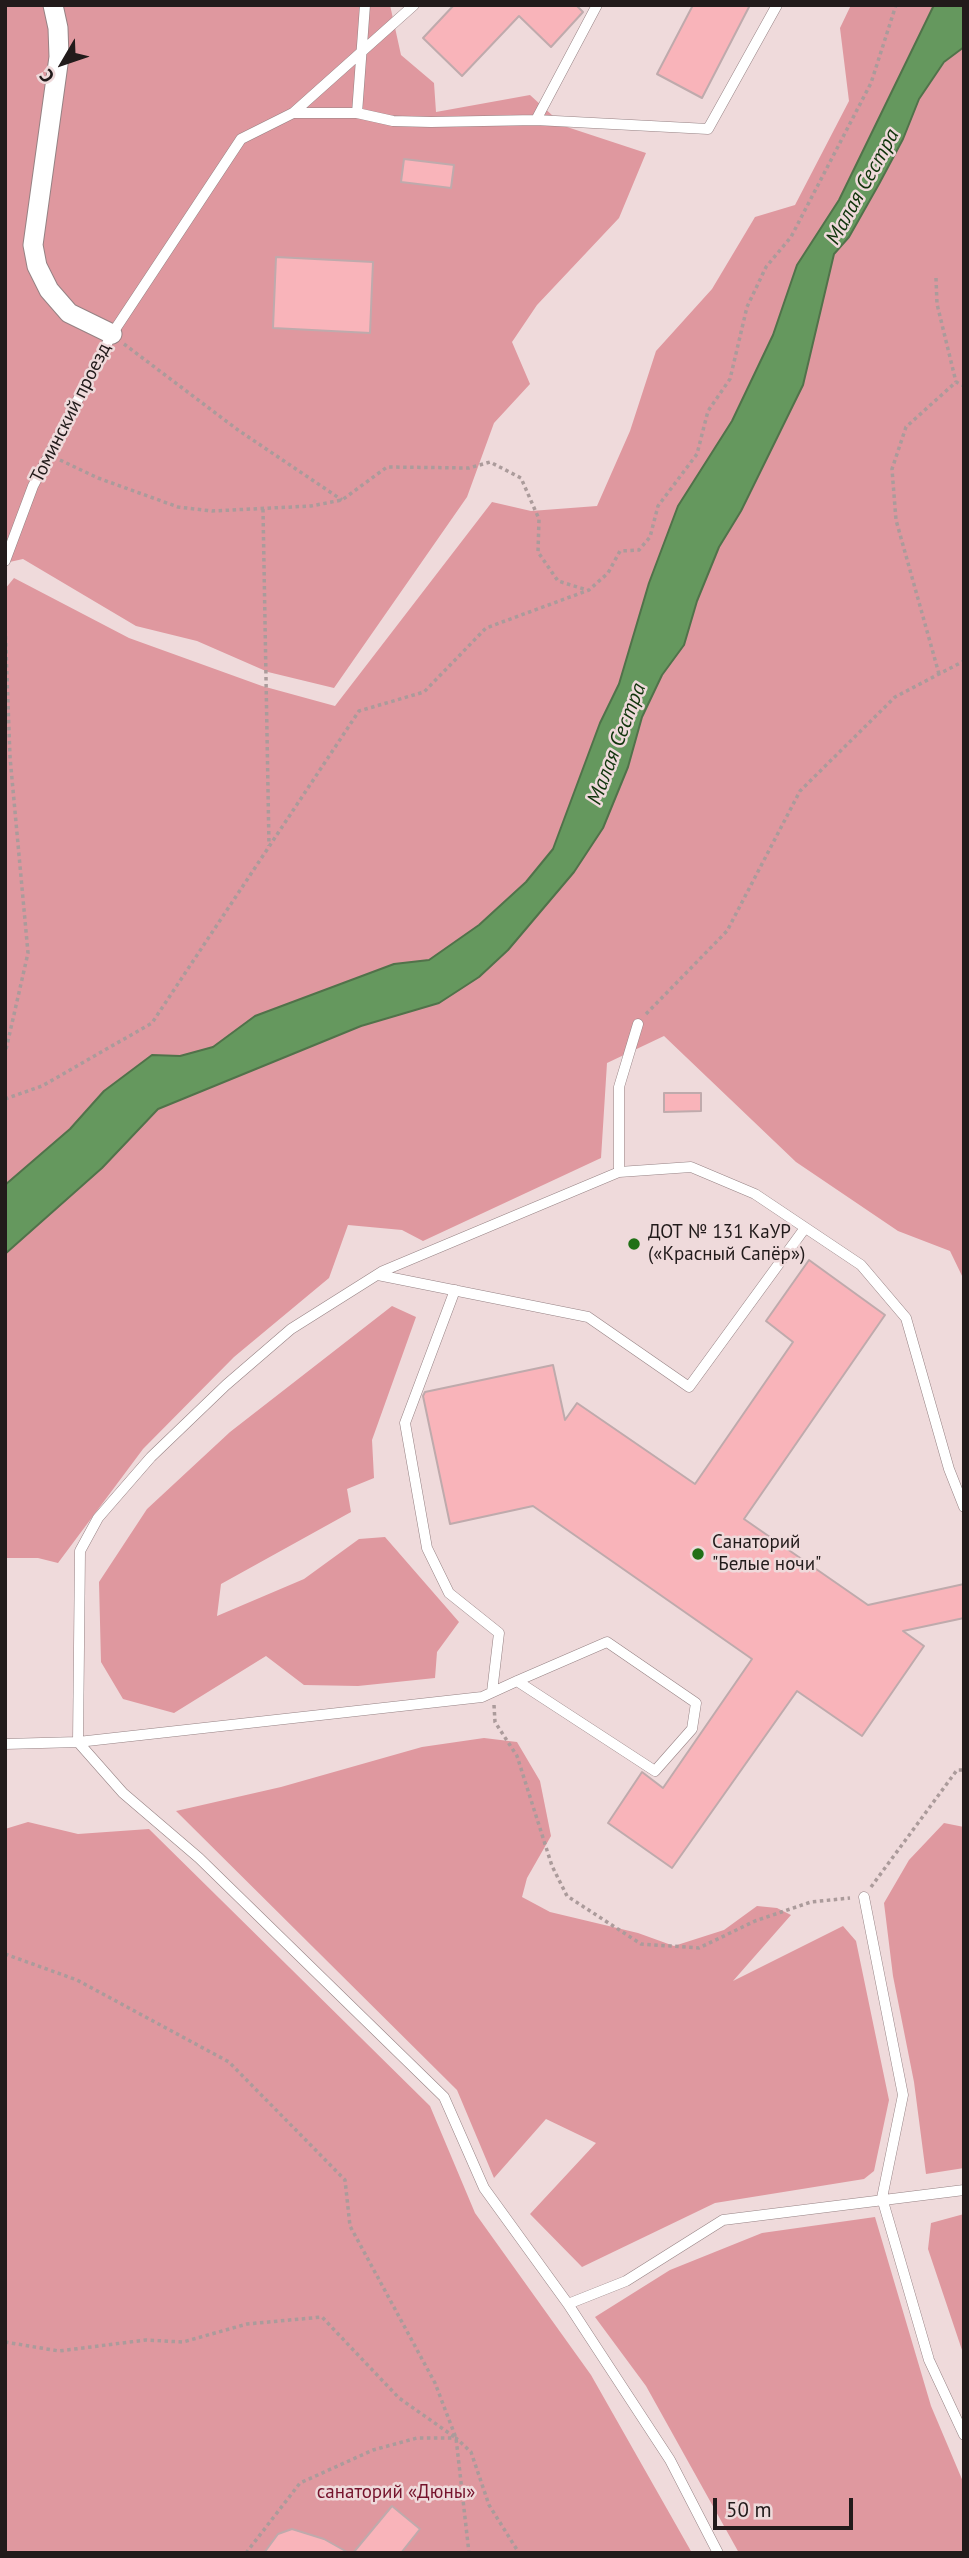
<!DOCTYPE html>
<html>
<head>
<meta charset="utf-8">
<style>
  body { margin:0 }
  #map { position:relative; width:969px; height:2558px; overflow:hidden; background:#efdadb; font-family:"PT Sans",sans-serif }
  canvas { display:block }
  .frame { position:absolute; inset:0; border:7px solid #221b1b; pointer-events:none }
  .north { position:absolute; left:28px; top:28px; width:70px; height:70px; -webkit-text-stroke:5px #efdadb; paint-order:stroke; rotate:231deg; font-size:19px; font-weight:700; line-height:28px; text-align:center; color:#221b1b }
  .north::after { content:''; display:block; margin:auto; width:24px; height:32px; background:#221b1b; clip-path:polygon(50% 0,100% 100%,50% 72%,0 100%) }
  .scale { position:absolute; left:713px; top:2498px; width:140px; height:32px; box-sizing:border-box; border:4px solid #221b1b; border-top:0; padding-left:9px; font-size:21px; line-height:24px; white-space:nowrap; color:#221b1b; -webkit-text-stroke:5px #efdadb; paint-order:stroke }
</style>
</head>
<body>
<div id="map">
<canvas width="969" height="2558"></canvas>
<div class="frame"></div>
<div class="north">С</div>
<div class="scale">50 m</div>
</div>
<script>
const context = document.querySelector('canvas').getContext('2d');
context.lineJoin = 'round';
function paint(path, color) { context.fillStyle = color; context.fill(path, 'evenodd'); }
const toPath = rows => new Path2D(rows.map(r => 'M' + r).join(''));
function trace(path, color, width, dash) { context.strokeStyle = color; context.lineWidth = width; context.lineCap = dash ? 'butt' : 'round'; context.setLineDash(dash || []); context.stroke(path); }
function write(font, color, halo, rows, align = 'center') {
  context.font = font + ' "PT Sans",sans-serif'; context.lineWidth = 5; context.setLineDash([]); context.textBaseline = 'middle'; context.strokeStyle = halo; context.fillStyle = color; for (const [text, x, y, turn = 0] of rows) {
    context.save(); context.translate(x, y); context.rotate((+turn || 0) * Math.PI / 180); context.textAlign = isNaN(turn) ? turn : align; if (halo) context.strokeText(text, 0, 0); context.fillText(text, 0, 0); context.restore();
  }
}
paint(toPath([
  [5,5,390,5,401,55,434,83,436,112,530,95,564,126,646,153,619,218,537,305,512,342,530,384,494,423,467,497,334,688,268,672,197,641,136,626,23,559,5,563],
  [851,5,934,5,839,200,797,265,773,335,732,421,710,457,649,583,619,684,600,723,553,848,526,882,479,925,429,960,394,964,255,1016,213,1047,180,1056,152,1055,104,1091,70,1129,5,1185,5,589,14,578,129,638,262,686,335,706,492,502,531,511,597,506,630,431,656,351,712,289,755,217,795,205,849,101,840,28],
  [964,47,964,1280,950,1251,898,1231,796,1162,664,1036,607,1063,601,1158,423,1241,402,1230,348,1225,329,1278,234,1357,143,1449,58,1563,38,1558,5,1558,5,1254,102,1168,158,1109,361,1026,439,1003,603,828,628,767,642,717,662,675,684,645,697,601,719,547,741,511,803,385,834,254,849,237,903,139,919,99,945,62],
  [392,1306,416,1317,372,1440,374,1478,347,1489,351,1512,221,1584,217,1616,304,1579,359,1539,385,1537,459,1622,437,1652,435,1678,358,1686,304,1685,266,1656,174,1713,123,1699,101,1662,99,1582,147,1509,230,1432],
  [484,1738,517,1742,540,1781,551,1836,527,1878,522,1897,550,1912,638,1933,674,1946,724,1930,757,1906,777,1908,791,1915,733,1981,843,1926,856,1941,889,2100,874,2171,864,2179,715,2203,582,2267,530,2214,596,2143,546,2119,494,2178,457,2090,176,1811,281,1787,422,1747],
  [28,1822,78,1834,149,1829,430,2106,475,2213,591,2375,692,2553,5,2553,5,1829],
  [944,1823,964,1827,964,2168,926,2174,914,2082,893,1976,884,1903,909,1860],
  [964,2214,964,2356,928,2249,931,2223],
  [875,2217,931,2406,964,2484,964,2553,739,2553,646,2386,595,2317,670,2270,762,2233]
]), '#df989f');
const water = toPath([
  [934,5,964,5,964,47,944,62,919,99,903,139,879,184,849,237,834,254,803,385,741,511,719,547,697,601,684,645,662,675,642,717,628,767,603,828,574,872,508,950,479,977,439,1003,361,1026,158,1109,102,1168,5,1254,5,1185,70,1129,104,1091,152,1055,180,1056,213,1047,255,1016,394,964,429,960,479,925,526,882,553,849,600,723,619,684,649,583,678,506,732,421,773,335,797,265,839,200,934,5]
]);
paint(water, '#65985e');
trace(water, '#51724a', 2);
const building = toPath([
  [454,5,576,5,583,12,551,47,519,16,462,76,423,38,454,5],
  [693,5,750,5,702,98,657,74,693,5],
  [404,159,454,165,451,188,401,182,404,159],
  [276,257,373,262,370,333,273,328,276,257],
  [664,1093,701,1093,701,1111,664,1112,664,1093],
  [809,1260,885,1315,744,1519,868,1605,964,1584,964,1618,903,1631,924,1646,862,1736,797,1691,672,1868,608,1823,642,1772,663,1788,752,1659,533,1506,450,1524,423,1396,425,1392,553,1365,565,1420,577,1403,695,1484,793,1342,766,1321,809,1260],
  [392,2506,420,2529,401,2553,353,2553,392,2506],
  [292,2529,324,2539,349,2553,264,2553,278,2534,292,2529]
]);
paint(building, '#f9b4ba');
trace(building, '#bfaaac', 2);
const lane = toPath([
  [293,113,414,5],
  [357,113,365,5],
  [536,120,708,129,777,5],
  [5,561,33,486,112,334,241,139,293,113,357,113,393,121,431,122,536,120,597,5],
  [619,1172,619,1087,638,1024],
  [378,1275,588,1317,689,1387,805,1228],
  [455,1290,405,1423,427,1548,449,1593,499,1633,492,1692],
  [5,1744,78,1742,482,1697,517,1681,607,1642,696,1703,692,1729,655,1771,517,1681],
  [864,1897,903,2095,882,2198,929,2360,964,2435],
  [568,2304,626,2281,723,2220,964,2190],
  [718,2553,670,2460,568,2304,484,2188,444,2097,199,1858,123,1793,78,1742,80,1551,98,1518,151,1457,226,1385,291,1329,383,1271,619,1172,691,1167,755,1194,861,1265,906,1318,949,1469,964,1507]
]);
const street = toPath([
  [53,5,58,28,59,57,33,245,37,266,49,290,69,313,112,334]
]);
trace(lane, '#968284', 11);
trace(street, '#968284', 21);
trace(toPath([
  [936,278,937,304,956,382],
  [124,344,238,430,342,500],
  [60,460,98,478,178,507,212,511,311,506,342,500,387,467,469,468,490,462,521,478,539,519,538,552,558,581,587,590],
  [263,509,269,846],
  [5,622,10,757,28,953,5,1054],
  [939,674,896,520,892,469,906,427,956,382,964,386],
  [646,1014,727,931,800,791,895,697,964,661],
  [5,1099,42,1086,152,1023,359,711,424,692,486,628,589,590,608,573,620,551,639,550,650,537,658,506,697,454,708,411,730,379,747,307,766,267,791,237,871,83,896,5],
  [494,1705,495,1722,517,1756,552,1866,567,1896,641,1944,699,1948,755,1921,811,1902,850,1898],
  [871,1887,957,1770,964,1770],
  [5,1954,77,1980,229,2062,345,2180,350,2226,435,2383,456,2438],
  [5,2342,59,2351,146,2340,183,2342,247,2324,322,2317,399,2398,456,2438,469,2553],
  [246,2553,300,2483,373,2450,417,2438,456,2438,471,2452,489,2505,519,2553]
]), '#ab9b9b', 3.5, [3.5, 3.5]);
trace(lane, '#fff', 10);
trace(street, '#fff', 19);
for (const [x, y, r, color] of [
  [634,1244,7,"#207016"],
  [698,1554,7,"#207016"]
]) { const dot = new Path2D(); dot.arc(x, y, r, 0, 2 * Math.PI); context.fillStyle = color; context.fill(dot); trace(dot, '#efdadb', 2.5); }
write('19px', '#221b1b', '#efdadb', [
  ["Томинский проезд",71,413,-63]
]);
write('19px', '#221b1b', '#efdadb', [
  ["ДОТ № 131 КаУР",648,1233],
  ["(«Красный Сапёр»)",648,1255],
  ["Санаторий",712,1543],
  ["\"Белые ночи\"",712,1565]
], 'left');
write('19px', '#75132c', '#efdadb', [
  ["санаторий «Дюны»",396,2493]
]);
write('italic 21px', '#10340b', '#efdadb', [
  ["Малая Сестра",863,187,-61],
  ["Малая Сестра",617,744,-69]
]);
</script>
</body>
</html>
